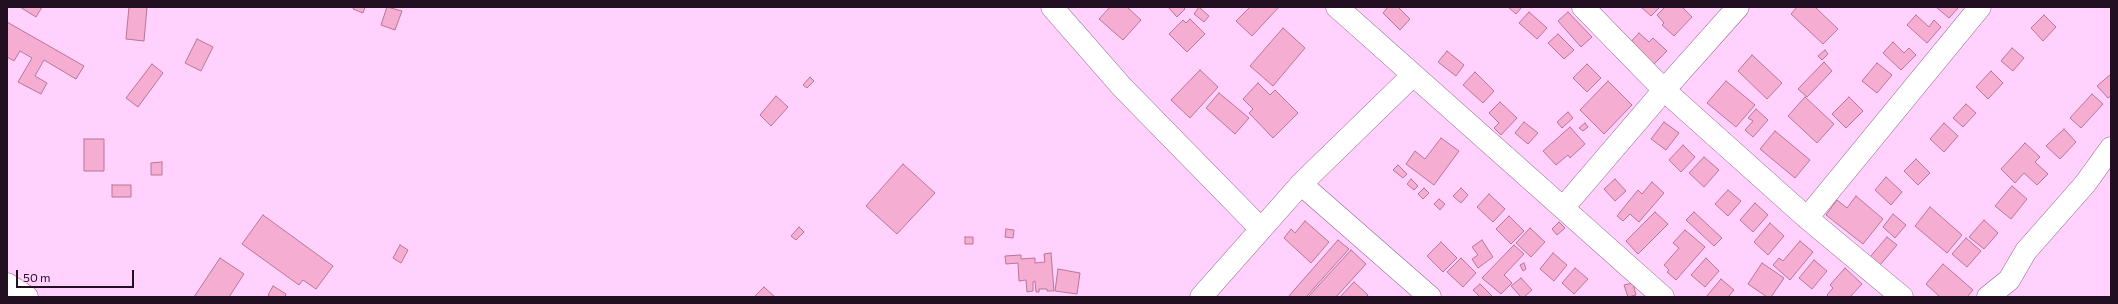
<!DOCTYPE html>
<html>
<head>
<meta charset="utf-8">
<style>
  body { margin:0 }
  #map { position:relative; width:2118px; height:304px; overflow:hidden; background:#ffd1fc; font-family:Commissioner,sans-serif }
  canvas { display:block }
  .frame { position:absolute; inset:0; border:8px solid #230f22; pointer-events:none }
  .scale { position:absolute; left:16px; top:270px; width:118px; height:18px; box-sizing:border-box; border:2px solid #230f22; border-top:0; padding-left:5px; font-size:12px; line-height:14px; white-space:nowrap; color:#230f22; -webkit-text-stroke:3px #ffd1fc; paint-order:stroke }
</style>
</head>
<body>
<div id="map">
<canvas width="2118" height="304"></canvas>
<div class="frame"></div>
<div class="scale">50 m</div>
</div>
<script>
const context = document.querySelector('canvas').getContext('2d');
context.lineJoin = 'round';
function paint(path, color) { context.fillStyle = color; context.fill(path, 'evenodd'); }
const toPath = rows => new Path2D(rows.map(r => 'M' + r).join(''));
function trace(path, color, width, dash) { context.strokeStyle = color; context.lineWidth = width; context.lineCap = dash ? 'butt' : 'round'; context.setLineDash(dash || []); context.stroke(path); }
const building = toPath([
  [20,7,42,7,36,17,20,7],
  [129,7,147,7,144,41,126,39,129,7],
  [354,7,365,7,363,13,353,9,354,7],
  [387,7,402,11,395,30,381,25,387,7],
  [1110,7,1127,7,1141,20,1123,40,1099,19,1110,7],
  [1168,7,1183,7,1185,9,1177,17,1168,7],
  [1199,7,1209,16,1204,22,1194,14,1199,7],
  [1250,7,1279,7,1252,36,1236,21,1250,7],
  [1388,7,1398,7,1410,19,1400,30,1383,13,1388,7],
  [1508,7,1522,7,1516,14,1508,7],
  [1641,7,1660,7,1651,16,1641,7],
  [1665,7,1682,7,1692,17,1674,36,1662,25,1664,23,1657,15,1665,7],
  [1797,7,1815,7,1838,29,1823,44,1791,14,1797,7],
  [1936,7,1959,7,1949,18,1936,7],
  [1529,12,1547,28,1537,39,1519,23,1529,12],
  [1568,12,1592,37,1581,47,1558,21,1568,12],
  [1916,15,1929,27,1934,20,1941,27,1927,43,1907,25,1916,15],
  [2044,15,2056,27,2043,41,2031,28,2044,15],
  [1190,19,1205,34,1187,52,1169,34,1183,20,1186,23,1190,19],
  [7,22,84,66,76,79,44,60,35,76,47,83,41,94,18,82,32,58,20,51,14,61,7,57,7,22],
  [1283,28,1305,48,1273,86,1250,66,1283,28],
  [1639,33,1649,42,1653,38,1667,51,1651,67,1629,44,1639,33],
  [1558,34,1574,50,1564,59,1548,43,1558,34],
  [197,39,213,47,201,71,185,63,197,39],
  [1893,42,1904,53,1909,48,1916,55,1901,70,1883,53,1893,42],
  [2012,48,2024,58,2013,71,2001,61,2012,48],
  [1825,50,1828,54,1822,60,1818,56,1825,50],
  [1447,51,1464,65,1456,76,1438,62,1447,51],
  [1752,55,1782,83,1767,99,1738,71,1752,55],
  [1824,62,1832,71,1807,97,1798,89,1824,62],
  [1877,63,1892,75,1877,93,1862,81,1877,63],
  [152,64,163,73,138,107,126,98,152,64],
  [1587,64,1601,78,1587,92,1573,78,1587,64],
  [1200,70,1218,87,1190,118,1171,100,1200,70],
  [1991,71,2003,83,1988,99,1976,87,1991,71],
  [1475,72,1494,91,1483,103,1463,85,1475,72],
  [2111,74,2111,96,2108,98,2097,86,2111,74],
  [810,77,814,81,807,88,803,85,810,77],
  [1608,81,1632,105,1604,134,1580,110,1608,81],
  [1726,81,1755,105,1736,127,1707,103,1726,81],
  [1258,83,1270,95,1275,90,1298,113,1273,138,1249,113,1253,109,1243,99,1258,83],
  [1219,93,1249,118,1235,134,1206,108,1219,93],
  [2092,94,2103,104,2081,128,2070,118,2092,94],
  [776,96,788,107,771,126,760,115,776,96],
  [1805,97,1834,124,1817,143,1788,116,1805,97],
  [1849,97,1863,111,1846,128,1832,114,1849,97],
  [1500,102,1517,118,1501,135,1494,128,1499,123,1489,113,1500,102],
  [1966,104,1976,113,1963,127,1953,118,1966,104],
  [1756,109,1768,120,1753,137,1745,130,1753,121,1748,118,1756,109],
  [1568,112,1573,118,1562,128,1557,122,1568,112],
  [1524,122,1538,133,1528,144,1515,133,1524,122],
  [1664,122,1679,133,1666,150,1651,139,1664,122],
  [1585,123,1588,127,1583,131,1579,128,1585,123],
  [1944,123,1958,136,1944,152,1930,139,1944,123],
  [1570,127,1585,144,1570,158,1568,155,1556,165,1543,151,1570,127],
  [2064,129,2076,142,2060,159,2046,146,2064,129],
  [1775,131,1810,160,1795,178,1760,149,1775,131],
  [1441,138,1459,151,1434,185,1406,164,1415,151,1425,159,1441,138],
  [84,139,104,139,104,171,84,171,84,139],
  [2025,143,2040,157,2035,162,2048,174,2037,185,2024,173,2015,183,2001,169,2025,143],
  [1683,145,1695,157,1681,172,1669,160,1683,145],
  [1704,157,1719,170,1704,187,1689,173,1704,157],
  [1916,159,1930,173,1918,185,1904,171,1916,159],
  [162,162,162,175,151,175,151,163,162,162],
  [903,164,935,193,897,234,866,206,903,164],
  [1398,165,1407,174,1403,178,1393,170,1398,165],
  [1886,177,1902,192,1891,205,1875,190,1886,177],
  [1411,179,1418,186,1414,190,1407,184,1411,179],
  [1615,179,1626,191,1615,201,1604,189,1615,179],
  [1652,182,1664,193,1639,222,1630,214,1623,221,1617,216,1638,190,1642,194,1652,182],
  [112,185,131,185,131,197,112,197,112,185],
  [2012,186,2027,199,2011,219,1995,206,2012,186],
  [1424,188,1429,193,1423,199,1418,194,1424,188],
  [1461,188,1468,195,1461,203,1453,196,1461,188],
  [1728,190,1741,201,1728,216,1715,204,1728,190],
  [1489,194,1505,209,1493,222,1477,207,1489,194],
  [1856,196,1883,219,1863,244,1826,215,1837,200,1847,208,1856,196],
  [1439,199,1445,204,1440,210,1434,204,1439,199],
  [1755,203,1768,215,1753,232,1740,220,1755,203],
  [1930,207,1962,235,1947,253,1915,226,1930,207],
  [1655,212,1668,224,1638,254,1626,241,1655,212],
  [1694,212,1722,238,1714,246,1686,220,1694,212],
  [1893,214,1906,225,1895,238,1883,227,1893,214],
  [263,215,333,266,316,289,303,280,299,285,242,244,263,215],
  [1509,216,1524,231,1511,244,1496,229,1509,216],
  [1984,220,1998,233,1984,249,1969,237,1984,220],
  [1305,221,1329,242,1311,263,1284,238,1291,229,1295,233,1305,221],
  [1559,222,1565,228,1557,235,1552,229,1559,222],
  [1770,223,1784,236,1768,255,1754,242,1770,223],
  [799,227,804,232,796,240,791,236,799,227],
  [1530,228,1545,242,1531,257,1516,243,1530,228],
  [1006,229,1014,230,1013,238,1005,237,1006,229],
  [1685,230,1705,247,1676,280,1667,272,1669,270,1664,265,1679,248,1673,243,1685,230],
  [965,237,973,237,973,244,965,244,965,237],
  [1887,237,1897,245,1880,265,1870,257,1887,237],
  [1966,238,1981,251,1967,267,1952,254,1966,238],
  [1338,240,1349,249,1306,297,1288,297,1338,240],
  [1482,240,1493,257,1478,268,1472,259,1478,255,1472,247,1482,240],
  [1800,241,1813,252,1790,280,1773,265,1779,258,1783,261,1800,241],
  [1441,242,1457,258,1443,272,1427,256,1441,242],
  [400,245,408,250,401,263,393,258,400,245],
  [1514,245,1524,254,1504,275,1512,283,1501,294,1482,278,1514,245],
  [1351,250,1366,264,1336,297,1308,297,1351,250],
  [1051,253,1054,291,1047,291,1047,289,1039,289,1039,292,1036,292,1035,281,1033,282,1033,291,1027,292,1026,280,1019,281,1018,263,1006,264,1005,256,1021,255,1021,259,1035,258,1035,263,1045,262,1044,254,1051,253],
  [1553,253,1567,265,1554,281,1540,269,1553,253],
  [220,258,244,274,229,297,194,297,220,258],
  [1461,258,1476,273,1463,287,1447,272,1461,258],
  [1706,258,1719,271,1705,287,1691,275,1706,258],
  [1814,260,1827,271,1812,289,1799,278,1814,260],
  [1524,263,1526,269,1523,271,1520,265,1524,263],
  [1762,263,1784,278,1771,297,1767,297,1748,284,1762,263],
  [1943,264,1973,290,1967,297,1940,297,1926,284,1943,264],
  [1575,268,1588,279,1574,294,1562,283,1575,268],
  [1845,268,1862,284,1850,297,1829,297,1827,295,1833,288,1830,285,1845,268],
  [1058,269,1080,273,1077,294,1055,291,1058,269],
  [1521,278,1532,290,1524,297,1521,297,1511,286,1521,278],
  [1721,279,1734,290,1728,297,1706,297,1721,279],
  [1354,282,1368,295,1366,297,1340,297,1354,282],
  [1633,283,1636,295,1628,297,1624,285,1633,283],
  [1480,284,1493,297,1477,297,1479,296,1473,290,1480,284],
  [273,286,286,294,285,297,271,297,268,295,273,286],
  [764,287,775,297,754,297,764,287]
]);
paint(building, '#f5aed1');
trace(building, '#b87597', 1);
const minor = toPath([
  [1052,7,1122,87,1261,229],
  [1337,7,1663,297],
  [1583,7,1664,90,1807,218,1902,297],
  [1301,184,1430,297],
  [1563,208,1664,90,1738,7],
  [1807,218,1980,7],
  [7,284,27,297],
  [1201,297,1301,184,1413,75],
  [1988,297,2009,280,2026,251,2085,184,2111,148]
]);
trace(minor, '#926090', 23);
trace(minor, '#fff', 22);
</script>
</body>
</html>
